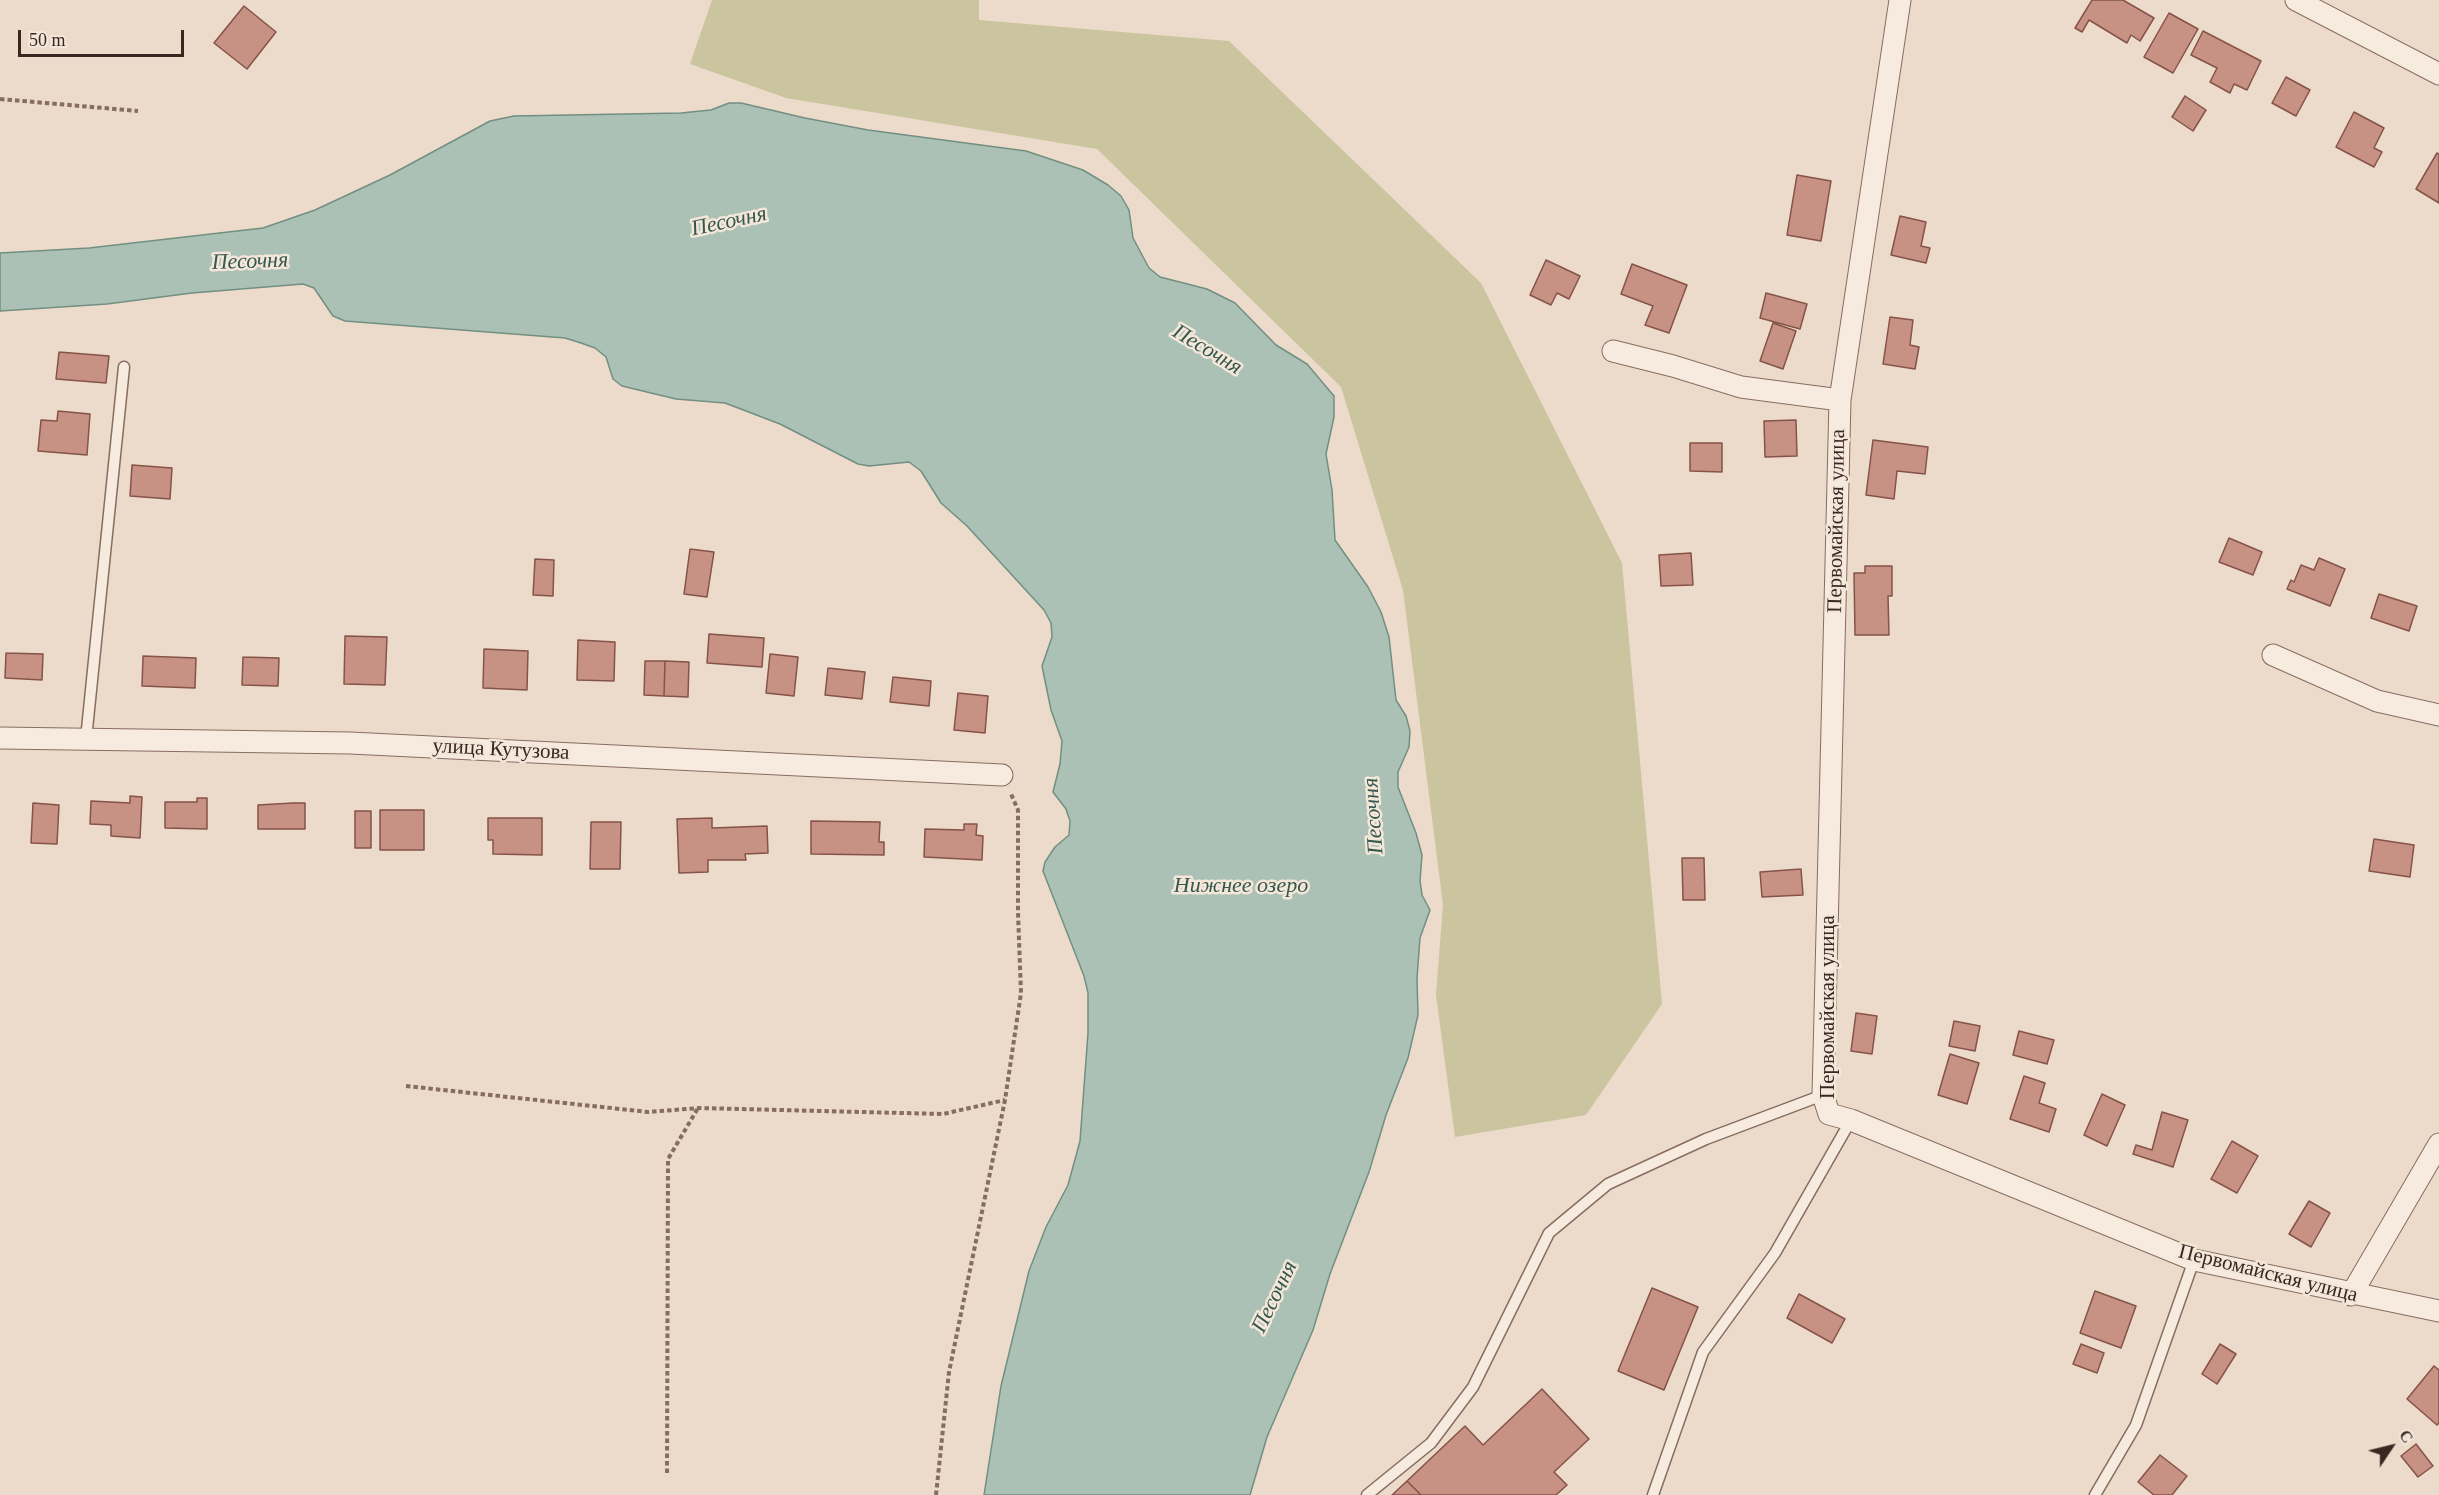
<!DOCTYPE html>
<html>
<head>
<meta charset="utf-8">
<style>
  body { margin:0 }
  #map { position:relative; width:2439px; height:1495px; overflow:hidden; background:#ecdbcb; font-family:Georgia,serif }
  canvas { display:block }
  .north { position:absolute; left:2361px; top:1417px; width:60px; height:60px; -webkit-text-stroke:4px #f4e7da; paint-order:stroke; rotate:55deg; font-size:16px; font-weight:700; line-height:24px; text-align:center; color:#392822 }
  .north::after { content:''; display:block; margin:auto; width:21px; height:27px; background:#392822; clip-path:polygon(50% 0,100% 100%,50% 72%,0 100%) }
  .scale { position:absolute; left:18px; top:30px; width:166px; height:27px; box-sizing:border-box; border:3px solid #392822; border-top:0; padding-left:8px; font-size:18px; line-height:21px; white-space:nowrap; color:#392822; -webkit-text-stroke:4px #f4e7da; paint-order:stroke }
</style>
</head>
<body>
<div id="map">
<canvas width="2439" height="1495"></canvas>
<div class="north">С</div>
<div class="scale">50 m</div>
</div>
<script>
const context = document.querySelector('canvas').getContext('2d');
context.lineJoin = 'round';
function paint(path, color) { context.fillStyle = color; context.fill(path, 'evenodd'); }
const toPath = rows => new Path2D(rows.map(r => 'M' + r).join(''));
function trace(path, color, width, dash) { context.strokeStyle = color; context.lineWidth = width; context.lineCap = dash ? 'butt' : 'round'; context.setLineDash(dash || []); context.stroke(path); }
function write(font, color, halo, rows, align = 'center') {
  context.font = font + ' Georgia,serif'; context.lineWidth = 5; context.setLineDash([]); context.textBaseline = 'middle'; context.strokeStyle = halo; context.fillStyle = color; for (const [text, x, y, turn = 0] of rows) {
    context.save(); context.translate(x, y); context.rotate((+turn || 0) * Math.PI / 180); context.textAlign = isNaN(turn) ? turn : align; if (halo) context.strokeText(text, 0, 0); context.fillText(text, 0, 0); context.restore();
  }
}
paint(toPath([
  [712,0,979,0,979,20,1229,41,1481,283,1622,563,1662,1004,1586,1115,1455,1137,1436,995,1443,905,1403,590,1341,387,1097,149,786,98,690,64]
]), '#cac59f');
const water = toPath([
  [729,103,741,103,805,118,868,130,1026,151,1083,170,1108,185,1121,196,1129,210,1133,238,1149,268,1160,277,1207,289,1235,303,1276,345,1307,364,1334,396,1334,417,1326,454,1332,490,1335,540,1368,587,1381,612,1389,637,1396,700,1406,716,1410,731,1409,747,1398,772,1398,787,1416,833,1422,855,1420,881,1422,895,1430,910,1420,938,1417,978,1418,1015,1408,1058,1386,1115,1369,1172,1330,1274,1313,1330,1267,1437,1250,1495,984,1495,1001,1386,1029,1271,1046,1227,1068,1185,1080,1141,1088,1033,1088,993,1084,976,1043,871,1045,862,1055,847,1069,835,1070,821,1066,809,1053,792,1060,764,1062,741,1051,710,1042,666,1052,637,1051,623,1044,610,967,526,941,503,921,471,909,462,869,466,858,464,780,424,725,403,676,399,622,386,613,379,606,357,595,348,581,343,565,338,345,321,333,316,314,288,303,284,192,293,107,304,0,311,0,253,89,248,263,228,315,210,390,175,490,121,514,116,681,113,711,110,729,103]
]);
paint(water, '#abc1b6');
trace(water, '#728f81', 1.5);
const building = toPath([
  [2092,0,2123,0,2154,18,2140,41,2131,35,2127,43,2089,20,2082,32,2075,28,2092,0],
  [244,6,276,32,247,69,214,43,244,6],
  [2169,13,2198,29,2173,73,2144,57,2169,13],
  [2203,31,2261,61,2247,90,2234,84,2230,93,2210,82,2217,68,2191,55,2203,31],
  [2286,77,2310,90,2296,116,2272,103,2286,77],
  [2185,96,2206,110,2193,131,2172,117,2185,96],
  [2354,112,2384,128,2374,148,2382,152,2374,167,2336,147,2354,112],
  [2437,153,2439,154,2439,203,2416,189,2437,153],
  [1797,175,1831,181,1821,241,1787,235,1797,175],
  [1900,216,1926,222,1921,246,1930,248,1926,263,1891,255,1900,216],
  [1546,260,1580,276,1569,299,1557,293,1551,305,1530,295,1546,260],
  [1632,264,1687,285,1669,333,1645,325,1653,306,1621,294,1632,264],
  [1766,293,1807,304,1800,329,1760,318,1766,293],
  [1890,317,1913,320,1910,345,1919,347,1915,369,1883,364,1890,317],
  [1773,323,1796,331,1783,369,1760,361,1773,323],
  [59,352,109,356,106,383,56,379,59,352],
  [58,411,90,414,87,455,38,451,41,420,57,421,58,411],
  [1796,420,1797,456,1765,457,1764,421,1796,420],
  [1873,440,1928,447,1925,474,1897,471,1894,499,1866,495,1873,440],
  [1690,443,1722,443,1722,472,1690,471,1690,443],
  [132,465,172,468,170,499,130,496,132,465],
  [2229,538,2262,552,2253,575,2219,562,2229,538],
  [690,549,714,552,707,597,684,594,690,549],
  [1691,553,1693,585,1661,586,1659,555,1691,553],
  [2319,558,2345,569,2330,606,2287,589,2291,580,2294,582,2301,565,2314,570,2319,558],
  [535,559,554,560,553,596,533,595,535,559],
  [1865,566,1892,566,1892,596,1888,596,1889,635,1855,635,1854,573,1865,573,1865,566],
  [2379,594,2417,606,2409,631,2371,618,2379,594],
  [709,634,764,638,762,667,707,663,709,634],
  [345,636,387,637,385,685,344,684,345,636],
  [578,640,615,642,614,681,577,680,578,640],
  [484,649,528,651,527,690,483,688,484,649],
  [6,653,43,654,42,680,5,678,6,653],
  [770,654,798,657,794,696,766,693,770,654],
  [143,656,196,658,195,688,142,686,143,656],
  [243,657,279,658,278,686,242,685,243,657],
  [645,661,665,661,664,696,644,695,645,661],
  [665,661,689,662,688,697,664,696,665,661],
  [828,668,865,672,862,699,825,695,828,668],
  [893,677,931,681,929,706,890,702,893,677],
  [958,693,988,696,985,733,954,730,958,693],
  [130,796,142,797,140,838,111,836,111,825,90,824,91,801,130,803,130,796],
  [197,798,207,798,207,829,165,828,165,802,197,802,197,798],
  [33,803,59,805,57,844,31,843,33,803],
  [293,803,305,803,305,829,258,829,258,805,293,803],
  [380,810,424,810,424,850,380,850,380,810],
  [355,811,371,811,371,848,355,848,355,811],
  [488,818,542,818,542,855,493,854,493,840,488,840,488,818],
  [712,818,712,828,767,826,768,853,745,854,746,860,708,860,708,872,679,873,677,819,712,818],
  [811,821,880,822,879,842,884,842,884,855,811,854,811,821],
  [591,822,621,822,620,869,590,869,591,822],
  [964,824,977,824,976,835,983,836,982,860,924,857,925,829,964,830,964,824],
  [2374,839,2414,845,2410,877,2369,871,2374,839],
  [1682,858,1704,858,1705,900,1683,900,1682,858],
  [1801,869,1803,895,1762,897,1760,872,1801,869],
  [1856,1013,1877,1016,1872,1054,1851,1051,1856,1013],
  [1954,1021,1980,1026,1975,1051,1949,1046,1954,1021],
  [2019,1031,2054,1040,2047,1064,2013,1055,2019,1031],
  [1950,1054,1979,1063,1967,1104,1938,1095,1950,1054],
  [2024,1076,2045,1083,2039,1103,2056,1109,2049,1132,2010,1119,2024,1076],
  [2102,1094,2125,1105,2107,1146,2084,1135,2102,1094],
  [2162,1112,2188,1120,2173,1167,2133,1154,2136,1145,2152,1150,2162,1112],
  [2232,1141,2258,1156,2237,1193,2211,1179,2232,1141],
  [2309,1201,2330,1213,2311,1247,2289,1234,2309,1201],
  [1652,1288,1698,1307,1664,1390,1618,1371,1652,1288],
  [2095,1291,2136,1306,2121,1348,2080,1333,2095,1291],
  [1799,1294,1845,1319,1832,1343,1787,1318,1799,1294],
  [2081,1344,2104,1353,2097,1373,2073,1364,2081,1344],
  [2220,1344,2236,1354,2217,1384,2202,1374,2220,1344],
  [2434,1366,2439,1370,2439,1423,2437,1425,2407,1399,2434,1366],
  [1542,1389,1589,1439,1554,1472,1567,1485,1556,1495,1421,1495,1407,1481,1465,1426,1483,1445,1542,1389],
  [2416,1444,2433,1466,2418,1477,2401,1456,2416,1444],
  [2160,1455,2187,1476,2172,1495,2154,1495,2138,1482,2160,1455],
  [1407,1481,1421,1495,1392,1495,1407,1481]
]);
paint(building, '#c79184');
trace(building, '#855348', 1.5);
const service = toPath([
  [86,739,124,367],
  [1367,1495,1431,1443,1473,1387,1549,1233,1608,1184,1706,1139,1823,1095],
  [1653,1495,1703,1352,1775,1253,1851,1120],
  [2095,1495,2136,1425,2194,1260]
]);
const minor = toPath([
  [1900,0,1840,400,1823,1095,1829,1114,1851,1120,2194,1260,2439,1311],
  [2296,0,2439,74],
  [1613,351,1673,366,1741,387,1840,400],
  [2273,655,2377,701,2439,715],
  [0,738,350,743,1002,775],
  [2351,1295,2439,1144]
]);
trace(service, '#876d60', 13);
trace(minor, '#876d60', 23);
trace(toPath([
  [0,99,138,111],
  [406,1086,648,1112,699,1108,943,1114,1005,1100],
  [667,1473,668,1159,698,1108],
  [936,1495,949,1372,1005,1100,1021,993,1018,913,1018,810,1011,794]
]), '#876d60', 4, [4.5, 3]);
trace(service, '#f7eade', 10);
trace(minor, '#f7eade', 21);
write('21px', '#392822', '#f4e7da', [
  ["Первомайская улица",1837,521,-89],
  ["улица Кутузова",501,750,3],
  ["Первомайская улица",1828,1007,-90],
  ["Первомайская улица",2268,1274,14]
]);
write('italic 22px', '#33584d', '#f4e7da', [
  ["Песочня",729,222,-12],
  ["Песочня",250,262,-2],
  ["Песочня",1207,350,31],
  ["Песочня",1374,816,-94],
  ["Нижнее озеро",1241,886],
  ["Песочня",1275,1297,-64]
]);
</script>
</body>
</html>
